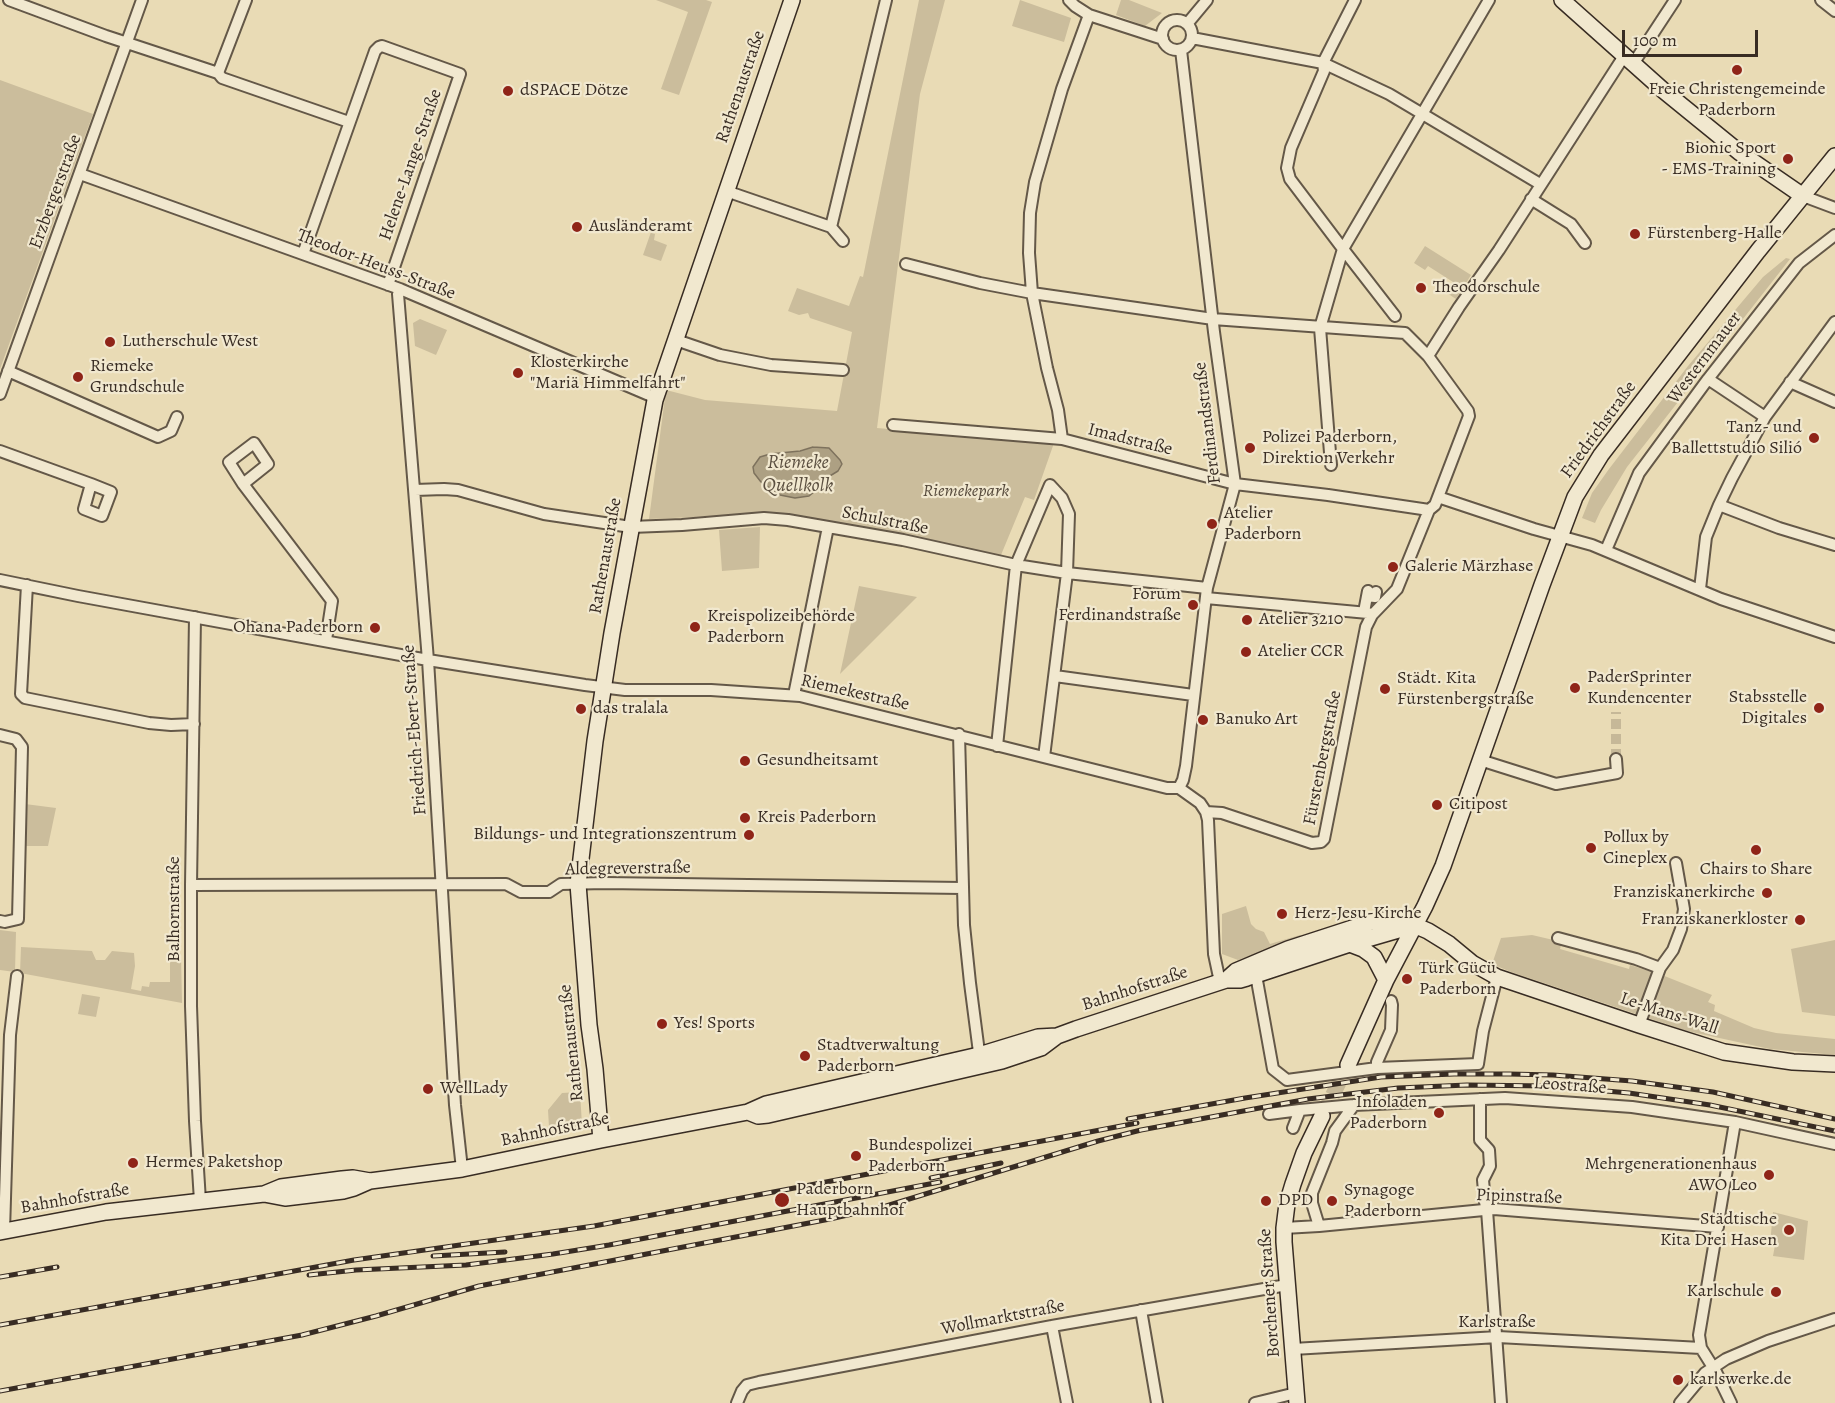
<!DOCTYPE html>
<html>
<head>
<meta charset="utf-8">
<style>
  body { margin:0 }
  #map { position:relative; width:1835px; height:1403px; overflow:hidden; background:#e9dbb5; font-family:Alegreya,serif }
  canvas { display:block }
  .scale { position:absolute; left:1622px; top:30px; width:136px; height:27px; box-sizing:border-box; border:3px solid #382c23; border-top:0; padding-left:8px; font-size:18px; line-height:21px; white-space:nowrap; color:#382c23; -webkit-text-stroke:4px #f1e8cf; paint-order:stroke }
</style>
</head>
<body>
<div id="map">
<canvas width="1835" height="1403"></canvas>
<div class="scale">100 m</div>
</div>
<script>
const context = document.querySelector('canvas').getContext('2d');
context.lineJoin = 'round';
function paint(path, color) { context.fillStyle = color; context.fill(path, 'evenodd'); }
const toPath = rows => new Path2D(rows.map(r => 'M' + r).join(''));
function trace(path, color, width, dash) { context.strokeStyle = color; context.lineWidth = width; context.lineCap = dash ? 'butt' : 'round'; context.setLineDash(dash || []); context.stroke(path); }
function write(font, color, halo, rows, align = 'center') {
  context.font = font + ' Alegreya,serif'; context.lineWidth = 4.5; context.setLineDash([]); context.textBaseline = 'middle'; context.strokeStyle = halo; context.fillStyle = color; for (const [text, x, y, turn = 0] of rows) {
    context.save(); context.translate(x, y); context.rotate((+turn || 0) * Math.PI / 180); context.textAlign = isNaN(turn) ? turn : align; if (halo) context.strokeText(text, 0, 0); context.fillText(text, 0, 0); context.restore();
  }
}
paint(toPath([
  [656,0,706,0,712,2,679,95,661,89,688,12],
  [919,0,945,0,920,94,877,428,1054,443,1034,500,1025,497,1001,555,825,522,761,514,649,519,666,390,705,400,837,411,852,332,810,318,808,313,799,315,788,311,797,288,849,306,860,276,863,277],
  [813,447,828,448,840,460,832,476,820,482,811,495,767,485,761,482,789,453],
  [1020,0,1071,18,1064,42,1012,26],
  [1121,0,1129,0,1162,13,1145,26,1116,15],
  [0,80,93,114,0,369],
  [651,232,655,234,654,240,667,245,661,261,643,255],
  [1425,246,1471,275,1456,299,1447,293,1453,282,1428,266,1425,270,1414,263],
  [1786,258,1790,259,1627,467,1601,510,1595,523,1582,518,1592,493,1609,469,1688,366,1763,277],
  [420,319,447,330,436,355,415,346,413,323],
  [760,527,759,568,722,571,719,530],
  [859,586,917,597,840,674],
  [25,804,56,808,48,846,24,846],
  [1246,906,1251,924,1256,929,1264,932,1270,944,1300,935,1301,937,1238,960,1222,954,1222,914],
  [0,930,16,932,15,972,0,970],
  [1532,935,1562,942,1560,949,1629,969,1630,965,1662,975,1712,995,1708,1002,1715,1005,1714,1011,1754,1028,1776,1033,1835,1039,1835,1055,1770,1049,1687,1031,1511,972,1492,964,1501,938],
  [1835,940,1835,1016,1802,1012,1791,949],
  [170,943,176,946,181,954,182,1003,20,973,21,947,92,951,96,960,105,960,112,951,134,953,135,966,131,989,141,991,142,986,149,987,150,982,170,982],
  [82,994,100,997,96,1017,78,1014],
  [580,1092,582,1125,555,1134,547,1132,546,1128,549,1127,548,1110,562,1093],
  [1773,1212,1808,1221,1804,1260,1773,1256,1775,1245,1770,1244]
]), '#cbbd9c');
const water = toPath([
  [813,447,829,448,840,460,842,464,838,471,820,482,814,492,809,496,795,498,780,495,761,482,754,473,753,467,760,457,770,454,800,451,813,447]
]);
paint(water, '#ada083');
trace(water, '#7e725d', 1.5);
trace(toPath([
  [1616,759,1616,712]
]), '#c6b898', 10, [10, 5]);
trace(toPath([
  [1322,1116,1348,1065]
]), '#c6b898', 15, [15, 8]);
const street = toPath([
  [9,0,106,36,218,73,222,78,349,122],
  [1069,0,1075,6,1089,15,1163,39],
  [1355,0,1323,63,1324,71,1291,148,1287,168,1290,179,1343,249,1395,316],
  [1821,0,1835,11],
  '1162 35a15 15 0 1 1 30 0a15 15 0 1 1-30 0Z',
  [1187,24,1207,0],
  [1192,38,1323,63,1389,94,1540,184],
  [1633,64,1675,0],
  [218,73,246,0],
  [80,174,400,289,656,398],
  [726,191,831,227,843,241],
  [1803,196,1835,208],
  [1531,199,1571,224,1585,243],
  [831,227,886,0],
  [303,254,375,51,379,47,382,46,460,74,388,285],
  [906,264,980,283,1032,293,1213,319,1405,333,1428,356,1468,411,1469,416,1435,505,1429,510,1397,589,1372,615,1366,627,1324,839,1321,842,1312,843,1222,813,1206,812],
  [400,289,398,294,428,660,455,1105,462,1169],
  [676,340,720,355,771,365,843,370],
  [1428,356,1459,307,1499,250,1624,56],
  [8,371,158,437,171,431,177,417],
  [1708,379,1765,417],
  [1790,382,1835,402],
  [0,394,142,0],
  [893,425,1062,439,1235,484,1328,495,1429,510],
  [1062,439,1058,410,1047,368,1032,293,1029,253,1030,213,1035,182,1062,89,1089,15],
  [0,451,91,484,111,492,102,516,84,509,91,484],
  [1331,465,1320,328,1343,249,1489,0],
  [243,484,268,464,254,443,229,462,243,484,332,601,326,640],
  [415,490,444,489,458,490,544,514,631,527,682,525,764,518,788,520,903,540,1016,565,1067,573,1207,588],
  [1438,497,1534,529,1592,545,1721,599,1835,637],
  [1719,505,1779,528,1835,545],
  [1606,550,1639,473,1708,379,1799,263,1835,235],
  [0,580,78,596,428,660,585,685,625,690,711,690,800,696,1167,788,1179,788,1200,803,1206,812,1208,820,1214,954,1220,982],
  [27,585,21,694,25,698,149,723,171,725,194,724],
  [1700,589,1706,537,1719,505,1732,478,1765,417,1835,322],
  [1367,596,1375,597,1376,592],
  [1206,598,1368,613,1372,615],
  [1364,612,1368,591],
  [195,617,191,885,191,1006,195,1121,200,1201],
  [1055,676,1193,695],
  [794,695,828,527],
  [959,734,964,925,970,983,980,1060],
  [0,735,16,739,22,747,18,919,5,922,0,921],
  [997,746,1016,565,1050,485,1062,498,1069,514,1067,573,1044,757],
  [1480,760,1556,784,1617,773,1616,759],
  [1179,788,1183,780,1186,766,1207,588,1235,484,1214,332,1181,50],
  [191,885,506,884,521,892,549,892,561,884,605,883,962,888],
  [1558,938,1636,959,1660,968],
  [1256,975,1273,1069,1287,1080,1377,1068,1478,1064,1483,1031,1497,977],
  [1639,1025,1660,968,1673,950,1681,929,1684,909,1676,863],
  [1377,1068,1377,1062,1391,1030,1392,1005,1391,1001],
  [1480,1099,1480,1140,1489,1150,1490,1166,1483,1180,1485,1202,1487,1210,1501,1403],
  [1269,1114,1300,1110],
  [1293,1128,1300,1110,1354,1105,1505,1098,1632,1107,1735,1122,1835,1144],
  [1319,1226,1312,1203,1312,1193,1332,1143,1335,1131,1354,1105],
  [1284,1228,1319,1226,1494,1209,1718,1227],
  [4,1231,10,1035,17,976],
  [1141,1310,1157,1403],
  [1052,1326,1067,1403],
  [1293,1349,1498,1337,1701,1348],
  [737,1403,742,1391,747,1385,759,1382,1052,1326,1287,1285],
  [1255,1403,1296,1393],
  [1680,1403,1705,1373,1726,1359,1768,1341,1835,1319],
  [1731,1403,1716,1372,1701,1348,1699,1335,1735,1122]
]);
const secondary = toPath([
  [1562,0,1664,91,1739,152,1803,196],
  [1350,944,1363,949,1374,957,1386,980],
  [1226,980,1240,980,1247,978,1350,944,1412,926],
  [1348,1065,1386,980,1425,906,1443,866,1542,585,1575,497,1601,455,1758,251,1835,156],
  [748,1112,758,1116,768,1115,1002,1061,1041,1048,1057,1036,1076,1029,1226,980,1236,971,1288,949,1371,922,1384,920,1414,925,1428,931,1449,944,1472,963,1497,977,1639,1025,1724,1052,1793,1062,1835,1064],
  [601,1140,595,1069,589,1025,578,884,595,741,612,633,655,400,792,0],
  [264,1194,285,1198,343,1191,354,1188,370,1181],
  [0,1232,106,1212,264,1194,281,1187,342,1179,353,1178,370,1181,462,1169,601,1140,748,1112,766,1104,979,1055,1038,1037,1057,1036],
  [1297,1403,1284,1242,1284,1228,1287,1204,1293,1184,1304,1153,1322,1116]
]);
trace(street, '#645848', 14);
trace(secondary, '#382c23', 18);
trace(street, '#f1e8cf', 10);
trace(secondary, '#f1e8cf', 15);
const rail = toPath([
  [1128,1119,1245,1098,1381,1077,1454,1074,1509,1074,1553,1075,1632,1081,1713,1092,1835,1119],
  [931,1178,1001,1163],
  [433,1256,505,1252],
  [309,1275,356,1270,466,1265,553,1254,609,1245,940,1182],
  [0,1277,57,1267],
  [0,1325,354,1260,594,1226,1137,1123],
  [0,1391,302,1335,376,1316,479,1286,830,1219,883,1207,1098,1141,1141,1130,1308,1099,1398,1088,1467,1085,1549,1086,1629,1093,1710,1105,1835,1131]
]);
trace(rail, '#382c23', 5);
trace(rail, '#f1e8cf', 3, [9]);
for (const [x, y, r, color] of [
  [1737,70,6,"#8f2418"],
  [508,91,6,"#8f2418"],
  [1788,159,6,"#8f2418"],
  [577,227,6,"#8f2418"],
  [1635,234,6,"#8f2418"],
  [1421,288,6,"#8f2418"],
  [110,342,6,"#8f2418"],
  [518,373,6,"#8f2418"],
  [78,377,6,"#8f2418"],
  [1814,438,6,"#8f2418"],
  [1250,448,6,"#8f2418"],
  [1212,524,6,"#8f2418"],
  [1393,567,6,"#8f2418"],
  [1193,605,6,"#8f2418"],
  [1247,620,6,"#8f2418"],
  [695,627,6,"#8f2418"],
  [375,628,6,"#8f2418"],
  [1246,652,6,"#8f2418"],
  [1575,688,6,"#8f2418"],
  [1385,689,6,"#8f2418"],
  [1819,708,6,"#8f2418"],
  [581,709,6,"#8f2418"],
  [1203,720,6,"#8f2418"],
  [745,761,6,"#8f2418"],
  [1437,805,6,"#8f2418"],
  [745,818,6,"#8f2418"],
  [749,835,6,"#8f2418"],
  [1591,848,6,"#8f2418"],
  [1756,850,6,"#8f2418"],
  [1767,893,6,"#8f2418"],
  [1282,914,6,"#8f2418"],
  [1800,920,6,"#8f2418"],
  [1407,979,6,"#8f2418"],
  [662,1024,6,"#8f2418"],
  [805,1056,6,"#8f2418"],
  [428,1089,6,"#8f2418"],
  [1439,1113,6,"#8f2418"],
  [856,1156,6,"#8f2418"],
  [133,1163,6,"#8f2418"],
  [1769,1175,6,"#8f2418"],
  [782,1200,8,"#8f2418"],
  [1266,1201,6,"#8f2418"],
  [1332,1201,6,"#8f2418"],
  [1789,1230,6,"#8f2418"],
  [1776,1292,6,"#8f2418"],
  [1678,1380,6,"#8f2418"]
]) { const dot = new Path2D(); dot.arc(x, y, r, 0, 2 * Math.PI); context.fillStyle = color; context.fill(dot); trace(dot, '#f1e8cf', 2); }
write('18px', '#382c23', '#f1e8cf', [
  ["Rathenaustraße",741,87,-71],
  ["Helene-Lange-Straße",411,165,-71],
  ["Erzbergerstraße",56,192,-70],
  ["Theodor-Heuss-Straße",376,265,21],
  ["Westernmauer",1705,358,-53],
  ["Ferdinandstraße",1208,423,-97],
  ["Friedrichstraße",1599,430,-54],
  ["Imadstraße",1130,440,14],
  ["Schulstraße",885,521,11],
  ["Rathenaustraße",606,556,-80],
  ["Riemekestraße",855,693,13],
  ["Friedrich-Ebert-Straße",415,730,-94],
  ["Fürstenbergstraße",1323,758,-79],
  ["Aldegreverstraße",628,869,-1],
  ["Balhornstraße",175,909,-90],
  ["Bahnhofstraße",1135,989,-18],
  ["Le-Mans-Wall",1669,1014,18],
  ["Rathenaustraße",572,1043,-96],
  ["Leostraße",1570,1086,4],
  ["Bahnhofstraße",555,1130,-12],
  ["Pipinstraße",1519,1197,2],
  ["Bahnhofstraße",75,1199,-10],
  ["Borchener Straße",1270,1293,-94],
  ["Wollmarktstraße",1003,1318,-11],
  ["Karlstraße",1497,1323]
]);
write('18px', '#382c23', '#f1e8cf', [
  ["Freie Christengemeinde",1737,90,"center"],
  ["Paderborn",1737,111,"center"],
  ["dSPACE Dötze",520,91],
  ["Bionic Sport",1776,149,"right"],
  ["- EMS-Training",1776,170,"right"],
  ["Ausländeramt",589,227],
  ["Fürstenberg-Halle",1647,234],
  ["Theodorschule",1433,288],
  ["Lutherschule West",122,342],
  ["Klosterkirche",530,363],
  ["\"Mariä Himmelfahrt\"",530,384],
  ["Riemeke",90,367],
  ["Grundschule",90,388],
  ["Tanz- und",1802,428,"right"],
  ["Ballettstudio Silió",1802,449,"right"],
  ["Polizei Paderborn,",1262,438],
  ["Direktion Verkehr",1262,459],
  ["Atelier",1224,514],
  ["Paderborn",1224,535],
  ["Galerie Märzhase",1405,567],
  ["Forum",1181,595,"right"],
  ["Ferdinandstraße",1181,616,"right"],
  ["Kreispolizeibehörde",707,617],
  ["Paderborn",707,638],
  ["Atelier 3210",1259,620],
  ["Ohana Paderborn",363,628,"right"],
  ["Atelier CCR",1258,652],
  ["PaderSprinter",1587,678],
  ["Kundencenter",1587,699],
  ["Städt. Kita",1397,679],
  ["Fürstenbergstraße",1397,700],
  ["Stabsstelle",1807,698,"right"],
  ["Digitales",1807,719,"right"],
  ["das tralala",593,709],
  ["Banuko Art",1215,720],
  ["Gesundheitsamt",757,761],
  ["Citipost",1449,805],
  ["Kreis Paderborn",757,818],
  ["Bildungs- und Integrationszentrum",737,835,"right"],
  ["Pollux by",1603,838],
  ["Cineplex",1603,859],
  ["Chairs to Share",1756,870,"center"],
  ["Franziskanerkirche",1755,893,"right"],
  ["Herz-Jesu-Kirche",1294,914],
  ["Franziskanerkloster",1788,920,"right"],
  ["Türk Gücü",1419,969],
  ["Paderborn",1419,990],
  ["Yes! Sports",674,1024],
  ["Stadtverwaltung",817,1046],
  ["Paderborn",817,1067],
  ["WellLady",440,1089],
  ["Infoladen",1427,1103,"right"],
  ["Paderborn",1427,1124,"right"],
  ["Bundespolizei",868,1146],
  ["Paderborn",868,1167],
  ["Hermes Paketshop",145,1163],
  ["Mehrgenerationenhaus",1757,1165,"right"],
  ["AWO Leo",1757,1186,"right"],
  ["Paderborn",796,1190],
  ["Hauptbahnhof",796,1211],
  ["Synagoge",1344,1191],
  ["Paderborn",1344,1212],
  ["DPD",1278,1201],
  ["Städtische",1777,1220,"right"],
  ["Kita Drei Hasen",1777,1241,"right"],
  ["Karlschule",1764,1292,"right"],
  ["karlswerke.de",1690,1380]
], 'left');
write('italic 18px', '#55493b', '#f1e8cf', [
  ["Riemekepark",966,492]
]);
write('italic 20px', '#5b4f40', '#f1e8cf', [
  ["Riemeke",798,463],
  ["Quellkolk",798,486]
]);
</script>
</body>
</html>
